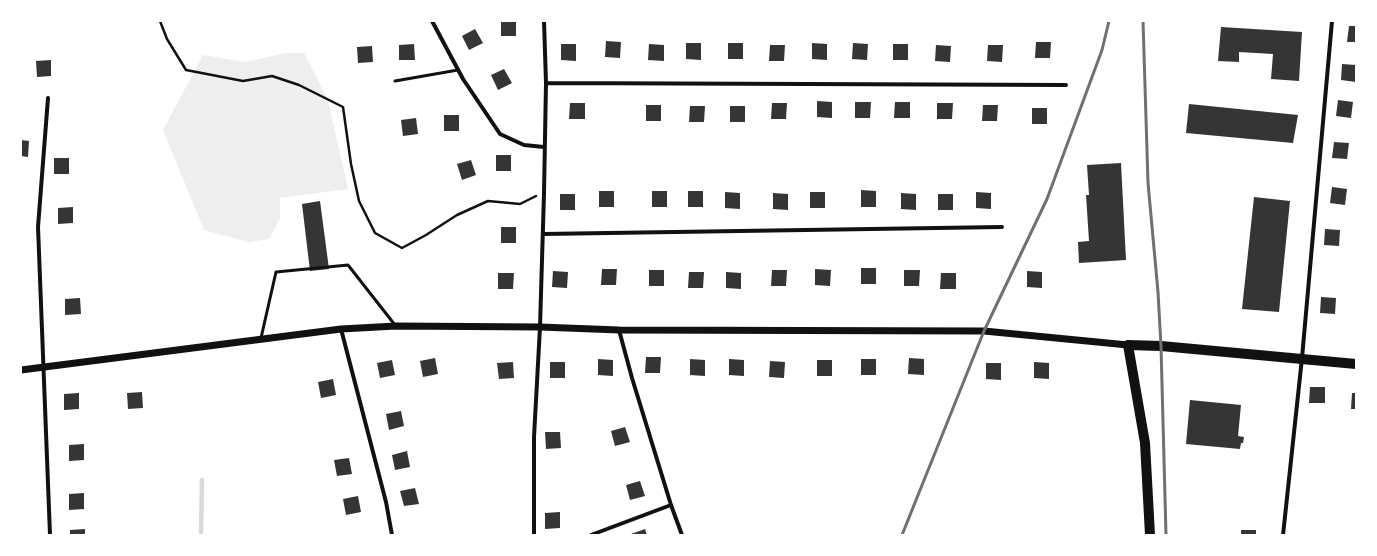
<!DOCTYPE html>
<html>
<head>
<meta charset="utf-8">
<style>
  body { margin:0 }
  #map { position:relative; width:1377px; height:556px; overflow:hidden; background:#fff; font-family:Ubuntu,sans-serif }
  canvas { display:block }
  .frame { position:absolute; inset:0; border:22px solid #fff; pointer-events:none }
</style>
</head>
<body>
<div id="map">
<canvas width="1377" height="556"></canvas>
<div class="frame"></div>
</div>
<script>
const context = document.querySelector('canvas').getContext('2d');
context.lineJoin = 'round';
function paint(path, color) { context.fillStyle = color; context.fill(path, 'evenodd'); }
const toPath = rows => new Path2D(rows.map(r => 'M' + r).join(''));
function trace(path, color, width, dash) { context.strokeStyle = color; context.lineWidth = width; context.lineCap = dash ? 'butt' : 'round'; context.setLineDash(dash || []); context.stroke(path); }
paint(toPath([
  [285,53,304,53,328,100,348,189,280,198,280,219,269,239,248,242,204,230,163,130,203,55,246,62]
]), '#eee');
trace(toPath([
  [201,535,202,480]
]), '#d9d9d9', 4.5);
paint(toPath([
  [501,21,516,21,516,36,501,36],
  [1349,26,1356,26,1356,42,1347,42],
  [1221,27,1302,32,1299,81,1271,79,1273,54,1239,52,1239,62,1218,61],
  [475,29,483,43,469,50,462,36],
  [606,41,621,42,620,58,605,57],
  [1036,42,1051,42,1050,58,1035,58],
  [686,43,701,43,701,60,686,59],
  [728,43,743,43,743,59,728,59],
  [812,43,827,44,827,60,812,59],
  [853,43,868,44,867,60,852,59],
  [414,44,415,60,399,60,399,45],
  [561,44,576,44,576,61,561,60],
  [649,44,664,45,664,61,648,60],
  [893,44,908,44,908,60,893,60],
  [770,45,785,45,784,61,769,61],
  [936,45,951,46,950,62,935,61],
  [988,45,1003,45,1002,62,987,61],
  [372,46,373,62,358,63,357,47],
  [51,60,51,76,37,77,36,61],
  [1342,64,1356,65,1356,82,1341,80],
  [504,69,512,83,498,90,491,75],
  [1338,100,1353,102,1351,118,1336,116],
  [817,101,832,102,832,118,817,117],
  [855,102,871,102,870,118,855,118],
  [895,102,910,102,910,118,894,118],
  [570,103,585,103,585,119,569,119],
  [772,103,787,103,786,119,771,119],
  [937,103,953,103,952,119,937,119],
  [1189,104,1298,115,1293,143,1186,133],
  [646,105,661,105,661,121,646,121],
  [983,105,998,105,997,121,982,121],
  [690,106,705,106,704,122,689,122],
  [730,106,745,106,745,122,730,122],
  [1032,108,1047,108,1047,124,1032,124],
  [444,115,459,115,459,131,444,131],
  [416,118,418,134,403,136,401,120],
  [21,140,29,141,28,157,21,156],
  [1334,142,1349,143,1347,159,1332,158],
  [496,155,511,155,511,171,496,171],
  [54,158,69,158,69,174,54,174],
  [471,160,476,175,462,180,457,164],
  [1121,163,1126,260,1079,263,1078,242,1089,241,1086,195,1089,195,1087,165],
  [1332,187,1347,189,1345,205,1330,203],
  [861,190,876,191,876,207,861,207],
  [599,191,614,191,614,207,599,207],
  [652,191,667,191,667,207,652,207],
  [688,191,703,191,703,207,688,207],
  [725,192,740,193,740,209,725,208],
  [810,192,825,192,825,208,810,208],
  [976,192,991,193,991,209,976,208],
  [773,193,788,194,788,210,773,209],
  [901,193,916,194,916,210,901,209],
  [560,194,575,194,575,210,560,210],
  [938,194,953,194,953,210,938,210],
  [1254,197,1290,201,1279,312,1242,309],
  [320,201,329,269,310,271,302,204],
  [73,207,73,223,58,224,58,208],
  [501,227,516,227,516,243,501,243],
  [1325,229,1340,230,1339,246,1324,245],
  [861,268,876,268,876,284,861,284],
  [602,269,617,269,616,285,601,285],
  [815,269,831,270,830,286,815,285],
  [649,270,664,270,664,286,649,286],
  [772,270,787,270,786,286,771,286],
  [904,270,920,270,919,286,904,286],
  [553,271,568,272,567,288,552,287],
  [1027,271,1042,272,1042,288,1027,287],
  [689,272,704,272,703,288,688,288],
  [726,272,741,273,741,289,726,288],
  [498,273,514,273,513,289,498,289],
  [941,273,956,273,956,289,940,289],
  [1321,297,1336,298,1335,314,1320,313],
  [80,298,81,314,65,315,65,299],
  [646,357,661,357,660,373,645,373],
  [435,358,438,374,423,377,420,361],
  [909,358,924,359,924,375,908,374],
  [598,359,613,360,613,376,598,375],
  [690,359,705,360,705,376,690,375],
  [729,359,744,360,744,376,729,375],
  [861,359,876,359,876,375,861,375],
  [392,360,395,375,380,378,377,363],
  [817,360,832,360,832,376,817,376],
  [770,361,785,362,784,378,769,377],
  [513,362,514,378,499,379,497,363],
  [550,362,565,362,565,378,550,378],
  [1034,362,1049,363,1049,379,1034,378],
  [986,363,1001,363,1001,380,986,379],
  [333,379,336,395,321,398,318,382],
  [1310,387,1325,387,1325,403,1309,403],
  [142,392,143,408,128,409,127,393],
  [79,393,79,409,64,410,64,394],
  [1352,393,1356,393,1356,409,1351,409],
  [1190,400,1241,405,1238,436,1244,437,1243,443,1241,443,1240,449,1186,444],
  [401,411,404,426,389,430,386,414],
  [625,427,630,442,615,446,611,431],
  [545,432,560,432,561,448,546,449],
  [84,444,84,460,69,461,69,445],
  [407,451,410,467,395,470,392,455],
  [349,458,352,474,337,476,334,460],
  [640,481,645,496,630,500,626,485],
  [415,488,419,504,404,506,400,491],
  [84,493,84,509,69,510,69,494],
  [358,496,361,512,346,515,343,499],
  [560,512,560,528,545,529,545,513],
  [85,529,85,535,70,535,70,530],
  [645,529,647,535,631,535,631,534],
  [1241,530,1256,530,1256,535,1241,535]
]), '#353535');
trace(toPath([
  [160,21,167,39,186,70,243,81,272,76,299,85,343,107,351,164,359,201,375,233,402,248,426,235,457,215,488,201,520,204,536,196]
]), '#111', 2.5);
trace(toPath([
  [395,81,458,70],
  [261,338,276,272,348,265,395,325]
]), '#111', 3);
trace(toPath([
  [432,21,463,79,500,134,524,145,544,147],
  [546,83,1066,85],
  [48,98,38,227,50,535],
  [543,234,1002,227],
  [341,329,386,502,392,535],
  [619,330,632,378,671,505,682,535],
  [534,535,534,437,540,327,544,193,546,83,544,21],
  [591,535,671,505],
  [1283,535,1302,358,1332,21]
]), '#111', 4);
trace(toPath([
  [21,370,341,329,396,326,540,327,619,330,984,331,1128,345]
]), '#111', 7);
trace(toPath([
  [1150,535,1145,443,1128,345,1161,346,1356,364]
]), '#111', 10);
trace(toPath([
  [1143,21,1148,183,1158,292,1161,346,1166,535],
  [902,535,984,331,1047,199,1102,50,1109,21]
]), '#707070', 3);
</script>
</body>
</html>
